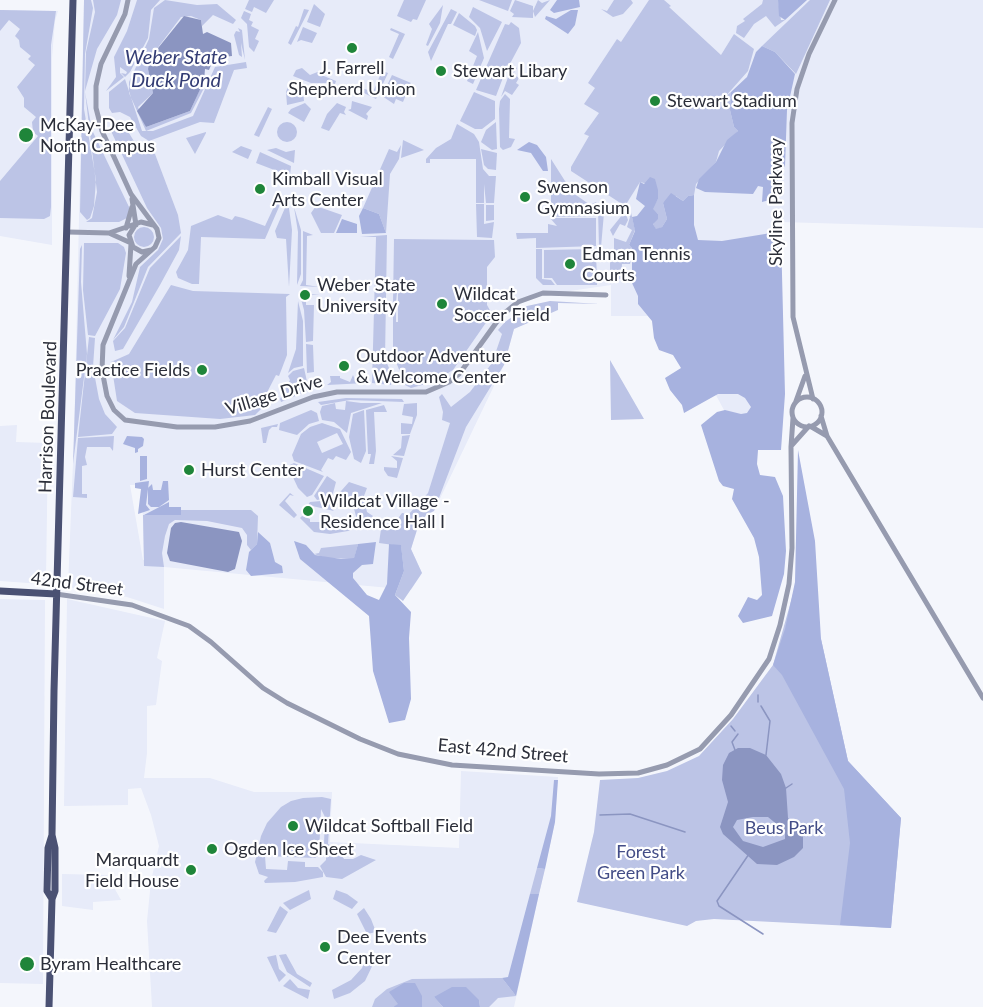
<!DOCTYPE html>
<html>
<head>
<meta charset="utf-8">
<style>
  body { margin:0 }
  canvas { display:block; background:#f4f6fc }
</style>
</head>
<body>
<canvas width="983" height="1007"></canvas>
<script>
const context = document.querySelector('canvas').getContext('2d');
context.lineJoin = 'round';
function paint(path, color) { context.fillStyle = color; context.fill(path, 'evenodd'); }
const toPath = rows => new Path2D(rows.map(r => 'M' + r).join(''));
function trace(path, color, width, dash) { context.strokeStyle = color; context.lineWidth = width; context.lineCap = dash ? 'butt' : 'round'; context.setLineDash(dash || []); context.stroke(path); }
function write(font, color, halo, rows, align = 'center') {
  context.font = font + ' Lato,sans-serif'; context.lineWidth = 4.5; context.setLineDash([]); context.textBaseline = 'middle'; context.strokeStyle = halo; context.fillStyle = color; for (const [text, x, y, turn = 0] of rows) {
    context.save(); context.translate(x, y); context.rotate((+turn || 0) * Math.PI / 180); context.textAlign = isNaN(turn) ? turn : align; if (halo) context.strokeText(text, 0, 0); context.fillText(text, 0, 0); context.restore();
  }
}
paint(toPath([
  [84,0,983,0,983,228,781,222,781,450,726,433,724,410,673,316,611,316,611,285,529,297,501,315,514,329,504,365,434,511,425,514,416,529,411,549,422,573,411,590,164,567,164,609,127,597,68,587,74,437],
  [130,485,142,485,144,560,143,560],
  [0,10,58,11,55,21,52,58,52,245,0,236],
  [17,425,16,442,48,443,46,579,42,584,0,581,0,426],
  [0,599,45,600,43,984,0,983],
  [67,599,165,621,157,658,162,661,156,705,147,706,147,753,144,778,210,778,254,792,332,792,330,842,459,848,461,771,558,777,555,822,514,1007,152,1007,147,921,151,881,159,846,151,815,141,788,128,789,128,805,64,806],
  [62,874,107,875,121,900,93,902,93,910,62,906]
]), '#e7ebf9');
paint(toPath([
  [84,0,91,0,93,8,85,54,84,109,96,180,94,206,90,218,87,220,80,212],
  [93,0,121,0,117,15,97,49,85,91,86,52,95,12],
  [137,0,160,0,151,10,148,38,130,72,125,77,121,73,126,74,127,72,120,67,120,73,124,77,106,91,116,77,114,57,127,31],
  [165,0,197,5,217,4,236,20,233,24,213,15,202,26,201,20,191,16,181,17,150,58,148,69,153,93,138,107,146,127,190,111,201,87,204,88,191,113,146,131,129,93,129,82,149,39,154,8],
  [249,0,274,0,266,13,254,7,252,12,245,9],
  [404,0,426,0,417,20,413,19,411,22,397,16],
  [479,0,512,0,508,11],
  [515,0,533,6,533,18,512,17,514,14,510,11],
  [538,0,542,3,550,0,535,17,533,11],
  [614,0,631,0,633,3,623,14,613,17,601,9,607,11],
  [649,0,664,0,671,6,669,7,721,55,734,34,754,49,748,71,725,97,731,92,730,110,734,127,738,131,719,151,716,162,696,184,694,195,688,196,683,201,676,196,663,203,667,219,662,227,656,230,653,224,658,214,652,209,658,199,656,186,640,182,625,206,571,171,571,167,589,136,584,134,599,113,584,104,595,88,588,83,617,39,621,42],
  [763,0,778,0,781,20,785,20,775,27,766,16,754,24,744,38,736,33,737,26,745,21,743,19,762,4],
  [810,0,830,0,796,74,775,52,762,46],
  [314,4,325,14,320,27,307,22],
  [443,5,440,23,428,46,426,45,432,29,429,24],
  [473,7,502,22,487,51,480,28,469,17],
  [304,9,309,10,291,45,288,43,296,26,298,27],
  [451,9,457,12,451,24,448,24,431,61,428,52],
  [0,10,56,11,51,45,51,207,50,216,44,219,0,218,0,181,38,136,33,132,32,122,36,117,24,107,24,98,17,87,35,65,28,59,31,56,20,47,19,40,15,36,20,29,9,20,0,31],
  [244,11,251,14,249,20,253,22,251,26,259,30,255,39,259,41,254,52,249,47,247,24,241,18],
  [459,13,475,26,477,30,475,36,453,25],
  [511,22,519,28,521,43,504,75,496,96,476,90,505,24,509,25],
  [303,27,317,33,312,43,301,40,297,42],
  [238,28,242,30,245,60,241,43,242,57,239,55,234,35,236,31,240,32],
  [391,28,405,34,393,59,389,57,399,34,390,30],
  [478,32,484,58,473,84,467,81,477,56,469,51],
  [246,62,247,68,234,70,214,123,200,122,149,141,141,136,130,117,120,112,112,113,109,108,109,92,125,79,142,131,153,131,193,116,215,67],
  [512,66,517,68,513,74,519,78,516,83,519,85,512,95,505,91,501,97],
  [302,68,310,75,320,71,319,74,336,81,334,87,329,83,311,83,293,76,296,70],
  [382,71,388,73,376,99,360,91,362,88,373,92],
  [392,75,411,83,403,102,396,99,394,104,382,96],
  [289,84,303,90,304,101,287,105,286,92],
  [85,92,92,130,130,209,127,218,119,222,86,222,92,218,97,192],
  [474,92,495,101,495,119,482,129,475,129,460,121],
  [505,94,510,99,509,138,515,139,511,147,503,150,500,147,499,109,500,101],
  [352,101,372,107,366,114,368,116,367,120,348,110,351,109],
  [305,103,311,109,304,122,288,113,291,109],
  [337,103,346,107,344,112,346,115,340,113,329,131,321,128,327,114],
  [268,107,272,109,259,137,254,135],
  [115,122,123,123,138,148,155,154,178,215,181,233,148,267,124,327,113,340,132,302,140,267,158,250,163,239,161,228,147,208,111,131],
  [496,122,497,149,492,150,481,142,486,130],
  '277 132a10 10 0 1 1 20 0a10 10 0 1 1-20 0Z',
  [457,124,474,134,479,142,483,169,489,176,496,176,494,203,486,203,484,184,484,203,476,203,476,159,430,159,430,163,426,163,426,159,436,148,451,139],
  [206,132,206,133,195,154,186,138],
  [403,140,424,150,401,158],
  [401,145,399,159,390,174,386,233,379,214,363,208,389,149,397,152],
  [241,146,252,150,248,159,232,152],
  [276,148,286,152,295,150,294,163,267,150],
  [481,149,497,153,496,170,488,169,484,165],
  [260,152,291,166,290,176,256,163],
  [551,159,565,181,573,188,573,193,596,209,597,216,551,217],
  [278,198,282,200,265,239,201,237,199,284,192,284,178,278,176,272,188,250,191,226,218,215,232,220,235,216,243,218,265,226],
  [288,201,292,230,289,287,286,239,277,238,275,231],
  [596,202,604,213,601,247,599,247,598,210,592,204],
  [476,204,484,204,484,224,494,222,492,238,477,237],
  [486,205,494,205,494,220,486,221],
  [316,206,342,215,334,233,321,233,311,213],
  [294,207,301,230,301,274,297,285,298,232],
  [630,208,635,230,629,245,632,248,632,255,630,264,622,264,621,279,618,279,618,274,610,272,610,253,614,252,614,238,626,242,632,230,627,227,630,217,627,211],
  [623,214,626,214,628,220,625,226,620,224,613,236,610,230],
  [550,218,596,218,596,246,536,248,536,238,517,239,516,233,548,233,548,224,557,226],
  '134 237a10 10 0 1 1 20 0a10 10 0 1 1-20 0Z',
  [303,231,313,235,307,236,306,285,320,287,300,286,303,280],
  [387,235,385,359,393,377,391,385,372,383,376,237,360,237],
  [181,236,179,250,160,285,123,349,115,351,113,341,125,328,150,268],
  [394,239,494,240,495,257,487,267,487,305,492,314,453,370,433,382,411,388,405,385,393,354,393,305,396,306,396,322,398,322,398,283,396,302,393,302],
  [84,243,118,243,124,247,126,253,120,289,95,336,88,335,83,290],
  [82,245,81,282,87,354,73,464,80,249],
  [536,249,542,249,542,279,551,280,555,285,543,285,536,278],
  [596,249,597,285,557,285,552,278,544,278,544,250],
  [171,285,193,291,290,294,286,297,287,355,279,376,276,375,260,406,262,408,255,415,220,419,135,413,117,401,111,362,129,354],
  [320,294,306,296,306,305,314,305,313,341,306,342,304,310,300,295],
  [298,301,303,321,303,366,294,368,288,373,296,349],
  [550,301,600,304,558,303,558,310,514,329,504,365,466,427,434,511,426,515,417,530,411,549,422,573,403,601,395,595,404,571,401,546,379,543,381,529,383,526,391,528,402,513,409,514,428,493,450,423,442,420,443,412,439,397,442,394,451,407,470,392,492,363,502,334,498,330,505,322,527,306],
  [89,337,95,338,93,367,99,399,105,414,117,427,112,434,78,437],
  [306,344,313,345,314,372,307,373],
  [610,360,644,419,611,420],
  [304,368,308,386,306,388,310,390,281,402,280,399,290,380,288,376,293,371],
  [353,375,356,382,365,379,366,383,327,385,331,382,330,376,340,376,340,378,350,382],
  [346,398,402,399,404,402,350,400,321,405,318,402],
  [346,401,361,403,382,403,351,413,347,433,334,422,322,420,320,412,322,406,335,403,336,409,345,410],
  [417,403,417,415,410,434,401,434,401,423,412,424,413,417,402,415,404,404],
  [384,405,387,412,374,412,376,451,374,464,369,464,371,454,368,454,366,410],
  [311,410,317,413,319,421,309,424,297,435,279,430,280,423],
  [364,410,366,451,361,463,354,459,349,437,353,414],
  [322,423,340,429,351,452,346,460,336,456,333,460,328,458,321,470,323,472,294,461,292,455,301,434,310,427],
  [337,433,343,444,322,453,317,442],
  [278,424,277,427,272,427,269,430,266,443,263,443,261,428],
  [410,435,404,456,393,455,401,448,402,436],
  [114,436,113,451,110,447,87,447,85,457,87,465,82,466,82,494,87,494,87,498,73,497,78,438],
  [391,456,403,458,397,478,388,476,384,470,384,467,397,468,397,461],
  [294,463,324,476,312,495,307,497,298,488,291,473,290,465],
  [327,476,336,482,332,497,317,500,314,496],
  [349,482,367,488,362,501,365,503,367,512,373,516,365,525,348,531,330,534,314,532,300,518,302,516,310,519,310,522,326,522,326,525,338,526,341,522,343,525,357,520,352,501,349,504,337,505,334,499],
  [290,493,294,496,290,495,285,501,297,515,294,518,279,505],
  [332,500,334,505,331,508,334,511,308,505,310,502],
  [181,510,251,510,258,516,257,544,251,550,247,545,247,535,242,528,207,521,175,520,169,524,165,536,162,553,164,567,144,566,143,515,180,515],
  [358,544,354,559,327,558,314,554,319,553,321,548],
  [793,594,821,639,848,761,901,818,891,928,714,919,696,921,687,926,577,902,594,832,600,780,638,778,667,771,699,756,733,719,773,665],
  [322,797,331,799,328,844,333,847,334,854,341,853,344,859,353,859,361,855,376,860,342,879,326,877,320,866,326,860,326,848,324,844,325,817,321,809,319,855,315,858,265,856,266,869,287,870,288,861,305,862,305,867,318,867,323,872,323,877,295,882,265,883,264,881,268,877,259,874,255,862,261,836,267,823,281,807,291,801,303,798],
  [537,868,545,869,539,894,530,894],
  [309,890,311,899,290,910,283,903],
  [336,890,347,894,358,902,352,909,333,899],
  [280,906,288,912,276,933,267,931],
  [364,908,371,919,376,932,367,934,357,914],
  [286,954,297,974,312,983,310,987,287,972,279,955],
  [276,955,279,969,286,975,279,982,267,957],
  [367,956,376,958,365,981,350,993,334,999,332,990,351,980,362,968],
  [502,978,516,996,498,998,489,1007,480,1007,479,1000,434,997,443,1007,422,1007,422,996,393,1007,372,1007,375,999,387,989,412,979],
  [290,979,298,988,310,990,308,999,283,986]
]), '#bcc4e6');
paint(toPath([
  [557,0,579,0,580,7,554,13,550,10],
  [778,0,807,0,785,20,779,16],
  [571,10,578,10,575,25,568,34,545,19,546,16,556,19],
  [762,46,775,52,795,74,787,110,785,166,778,175,777,198,762,202,763,187,758,186,753,194,705,192,696,188,699,179,716,162,727,140,738,131,734,127,730,110,731,92,747,77,756,52],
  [529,142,537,145,546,157,548,171,543,171,531,153,517,150],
  [650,177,655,179,658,190,658,199,653,209,658,214,658,219,653,224,656,229,662,227,667,219,663,203,671,193,683,201,688,196,694,195,694,225,698,240,722,241,771,233,781,234,785,394,781,450,758,450,757,464,760,475,775,477,783,496,786,551,784,574,772,616,743,623,738,616,748,597,757,600,762,595,759,557,754,538,732,499,734,489,723,486,719,481,701,425,717,412,725,410,741,414,747,413,751,407,745,398,738,394,718,394,684,413,682,405,670,390,665,378,681,368,673,355,659,350,654,338,652,321,638,304,638,296,632,283,632,248,629,245,635,231,632,217,637,216,645,206,636,199,640,182,644,184],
  [363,208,379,214,386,233,362,234,359,216],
  [342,219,357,224,357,233,336,233],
  [127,436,142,437,144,439,143,446,138,449,138,452,135,453,135,448,123,444],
  [798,450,815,541,821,639,848,761,901,818,891,928,840,925,850,843,844,789,782,675,773,665,785,629,795,582],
  [140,456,147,456,147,479,140,481],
  [149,481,146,505,150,510,138,514,141,489,135,488,135,483],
  [163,481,168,481,169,500,159,507,151,507,148,504,148,488,152,484,153,490,161,490],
  [169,502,169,507,181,507,181,515,144,515],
  [258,532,270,543,275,562,282,566,283,573,251,576,246,570,249,552,257,544],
  [294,541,306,545,315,555,341,559,354,558,358,544,376,542,373,564,362,565,353,573,353,578,367,595,379,600,387,584,389,544,401,545,404,571,395,595,411,612,409,638,411,699,405,720,389,723,373,671,369,616,300,559],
  [554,780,558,780,555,822,545,869,537,868,551,816],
  [530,894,539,894,516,996,502,978,508,977],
  [404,983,415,983,422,996,422,1007,393,1007,398,1004,389,992],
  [452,987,466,987,479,1000,480,1007,443,1007,434,997]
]), '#a7b2df');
paint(toPath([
  [184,16,201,20,203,34,207,32,231,43,232,56,214,58,209,70,205,69,204,81,190,111,146,127,137,111,153,93,148,69,150,58],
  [181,522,239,532,242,541,235,569,228,572,170,561,167,553,171,528,175,523],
  [738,748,750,748,766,755,781,774,786,788,788,818,803,835,803,848,794,857,777,865,757,864,723,834,720,827,728,802,722,780,723,765,729,753],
  [753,817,768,817,785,831,785,839,763,847,743,841,733,827,737,820]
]), '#8b95c1');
trace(toPath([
  [758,695,758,702],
  [761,706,770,721,766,755],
  [731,726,735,731],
  [735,750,732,742,738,734],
  [786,788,792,784],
  [600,815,630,814,685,832],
  [749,854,717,901,719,906,763,934]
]), '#8b95c1', 1.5);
trace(toPath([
  [128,0,125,14,101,64,96,86,96,108,102,131,131,194,157,229,159,238,155,247,136,264,103,345,102,370,107,396,114,410,125,420,177,427,215,427,250,421,313,397,337,392,426,392,449,382,460,373,501,316,518,302,543,293,606,295],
  [132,199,136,225],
  [134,227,129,235,133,247,142,252,151,250],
  [126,228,132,207],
  [68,232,109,233,141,222,153,225],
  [109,233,131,243],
  [129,276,131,244],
  '792 412a15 15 0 1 1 30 0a15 15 0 1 1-30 0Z',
  [813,399,793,317,792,123,797,89,809,54,835,0],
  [796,401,805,376],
  [821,416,827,436,983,698],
  [810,426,827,436],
  [792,445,809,426],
  [56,594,132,605,189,626,211,642,263,688,287,703,360,739,398,754,452,765,599,774,638,773,667,765,700,749,731,715,769,659,780,625,789,584,792,548,791,447,793,418]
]), '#969baf', 5);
trace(toPath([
  [0,591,56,594],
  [52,899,47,891,48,848,52,835],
  [49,1007,52,899,55,891,55,848,52,835,54,691,73,0]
]), '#4a5173', 7);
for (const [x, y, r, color] of [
  [352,48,6,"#1f853a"],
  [441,71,6,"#1f853a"],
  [655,101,6,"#1f853a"],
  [26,135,8,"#1f853a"],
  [260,189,6,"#1f853a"],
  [525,197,6,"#1f853a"],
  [570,264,6,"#1f853a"],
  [305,295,6,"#1f853a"],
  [442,304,6,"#1f853a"],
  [344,366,6,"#1f853a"],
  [202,370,6,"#1f853a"],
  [189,470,6,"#1f853a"],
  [308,511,6,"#1f853a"],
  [293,826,6,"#1f853a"],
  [212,849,6,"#1f853a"],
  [191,870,6,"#1f853a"],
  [325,947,6,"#1f853a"],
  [27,964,8,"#1f853a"]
]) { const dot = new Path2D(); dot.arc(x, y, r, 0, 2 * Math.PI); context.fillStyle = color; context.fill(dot); trace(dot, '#fff', 2); }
write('18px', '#2b2e39', '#fff', [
  ["J. Farrell",352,68,"center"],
  ["Shepherd Union",352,89,"center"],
  ["Stewart Libary",453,71],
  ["Stewart Stadium",667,101],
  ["McKay-Dee",40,125],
  ["North Campus",40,146],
  ["Kimball Visual",272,179],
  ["Arts Center",272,200],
  ["Swenson",537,187],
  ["Gymnasium",537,208],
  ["Edman Tennis",582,254],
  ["Courts",582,275],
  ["Weber State",317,285],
  ["University",317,306],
  ["Wildcat",454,294],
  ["Soccer Field",454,315],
  ["Outdoor Adventure",356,356],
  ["& Welcome Center",356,377],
  ["Practice Fields",190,370,"right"],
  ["Hurst Center",201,470],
  ["Wildcat Village -",320,501],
  ["Residence Hall I",320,522],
  ["Wildcat Softball Field",305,826],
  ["Ogden Ice Sheet",224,849],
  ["Marquardt",179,860,"right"],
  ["Field House",179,881,"right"],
  ["Dee Events",337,937],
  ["Center",337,958],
  ["Byram Healthcare",40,964]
], 'left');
write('18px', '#2b2e39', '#fff', [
  ["Skyline Parkway",776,202,-90],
  ["Village Drive",274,395,-17],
  ["Harrison Boulevard",48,417,-88],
  ["42nd Street",77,584,7],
  ["East 42nd Street",503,751,5]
]);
write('18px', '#434d87', '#fff', [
  ["Beus Park",784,828],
  ["Forest",641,852],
  ["Green Park",641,873]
]);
write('italic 20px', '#333c74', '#fff', [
  ["Weber State",176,58],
  ["Duck Pond",176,81]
]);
</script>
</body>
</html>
